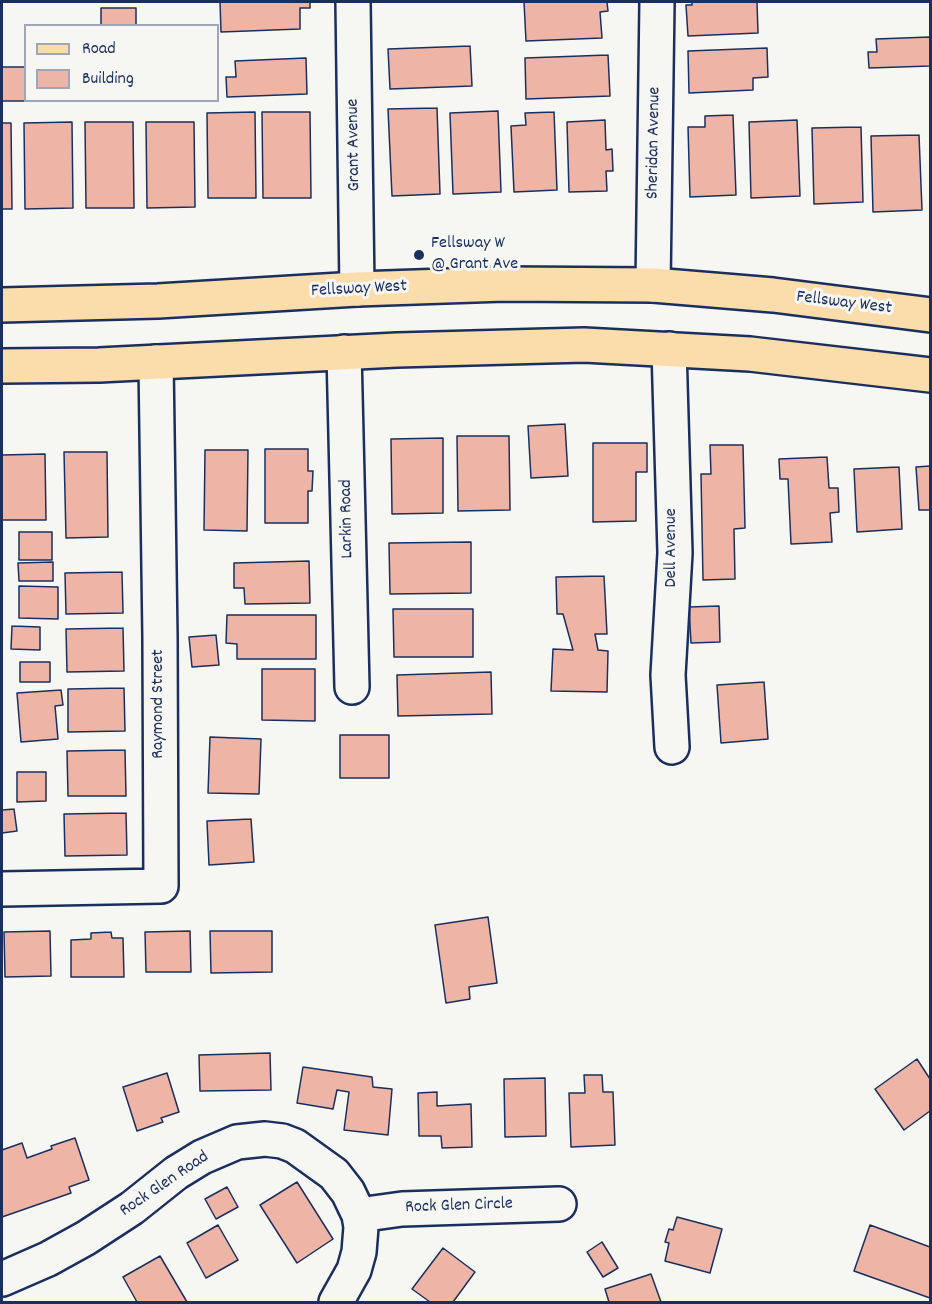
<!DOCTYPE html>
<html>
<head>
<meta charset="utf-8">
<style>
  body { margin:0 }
  #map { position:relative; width:932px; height:1304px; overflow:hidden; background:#f6f6f2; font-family:Dekko,sans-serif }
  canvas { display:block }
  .frame { position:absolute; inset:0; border:3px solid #1b2f5e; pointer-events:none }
  .legend { position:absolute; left:24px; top:24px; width:195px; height:78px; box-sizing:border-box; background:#f6f6f2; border:2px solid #9ea6b7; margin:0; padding:8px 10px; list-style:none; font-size:18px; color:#1b2f5e }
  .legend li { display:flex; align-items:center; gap:12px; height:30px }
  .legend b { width:30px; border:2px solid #9ea6b7 }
</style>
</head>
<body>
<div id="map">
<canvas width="932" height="1304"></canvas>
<div class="frame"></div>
<ul class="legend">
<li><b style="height:8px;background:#fbddab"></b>Road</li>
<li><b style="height:16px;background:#eeb5a7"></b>Building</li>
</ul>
</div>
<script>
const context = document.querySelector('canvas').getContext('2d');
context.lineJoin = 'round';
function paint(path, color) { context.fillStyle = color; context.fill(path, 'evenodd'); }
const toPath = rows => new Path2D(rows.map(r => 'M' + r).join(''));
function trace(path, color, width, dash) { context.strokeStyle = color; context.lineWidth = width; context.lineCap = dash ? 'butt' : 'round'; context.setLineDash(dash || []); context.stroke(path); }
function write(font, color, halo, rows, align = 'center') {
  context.font = font + ' Dekko,sans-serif'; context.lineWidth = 6; context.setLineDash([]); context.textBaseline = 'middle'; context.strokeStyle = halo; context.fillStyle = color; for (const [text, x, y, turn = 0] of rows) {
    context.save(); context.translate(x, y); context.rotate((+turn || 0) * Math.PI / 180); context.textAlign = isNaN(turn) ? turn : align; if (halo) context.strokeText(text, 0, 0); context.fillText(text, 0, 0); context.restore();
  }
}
const building = toPath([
  [220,2,310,2,310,8,300,8,300,29,221,32,220,2],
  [524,2,607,2,608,11,600,12,602,38,526,41,524,2],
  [692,2,757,2,758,33,688,36,686,5,692,5,692,2],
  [101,8,136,8,136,26,101,26,101,8],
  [930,37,930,66,869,68,868,52,877,52,876,39,930,37],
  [470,46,472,86,390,89,388,49,470,46],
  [767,48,768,77,753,78,753,90,689,93,688,51,767,48],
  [608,55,610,96,526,99,525,58,608,55],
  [306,58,307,94,227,97,226,77,236,77,235,61,306,58],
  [2,67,26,67,26,100,66,101,2,101,2,67],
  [437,108,440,194,392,196,388,109,437,108],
  [498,111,501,192,453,194,450,113,498,111],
  [255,112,256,198,208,198,207,113,255,112],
  [262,112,310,112,311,198,263,198,262,112],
  [554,112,557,190,514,192,511,126,526,125,525,113,554,112],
  [733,115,736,195,690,197,688,127,705,127,705,116,733,115],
  [605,120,606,150,612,149,613,171,606,171,607,191,569,192,567,122,605,120],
  [797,120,800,196,751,198,749,122,797,120],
  [72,122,73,208,25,209,24,123,72,122],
  [85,122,133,122,134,208,86,208,85,122],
  [146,122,194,122,195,207,147,208,146,122],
  [2,123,11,123,12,209,2,209,2,123],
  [861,127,863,202,814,204,812,128,861,127],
  [919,135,922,210,873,212,871,136,919,135],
  [565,424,568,476,531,478,528,426,565,424],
  [457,436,509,436,510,510,458,511,457,436],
  [443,438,443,513,392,514,391,439,443,438],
  [593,443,647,443,647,472,636,472,636,521,593,522,593,443],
  [710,445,743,445,745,528,734,529,735,579,703,580,701,474,711,474,710,445],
  [265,449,308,449,308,471,313,471,312,491,308,491,308,523,265,523,265,449],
  [205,450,248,450,247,531,204,530,205,450],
  [64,452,107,452,108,537,66,538,64,452],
  [45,454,46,520,2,520,2,455,45,454],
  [827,457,829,488,838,488,839,512,830,513,832,542,791,544,788,479,780,479,779,459,827,457],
  [930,466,930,510,919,510,916,467,930,466],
  [899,467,902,529,857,532,854,469,899,467],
  [19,532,52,532,52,560,19,560,19,532],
  [471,542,471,593,390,594,389,543,471,542],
  [309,561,310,603,245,604,244,588,234,588,234,563,309,561],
  [53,562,53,581,19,581,18,563,53,562],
  [122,572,123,613,66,614,65,573,122,572],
  [604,576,607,634,595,634,598,650,608,651,607,692,551,691,553,649,573,650,563,614,557,614,556,577,604,576],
  [19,586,58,587,58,619,19,618,19,586],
  [719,606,720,642,691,643,689,607,719,606],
  [393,609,473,609,473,657,394,657,393,609],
  [227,615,316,615,316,659,237,659,237,644,226,643,227,615],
  [12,626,40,627,40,650,11,649,12,626],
  [123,628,124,671,67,672,66,629,123,628],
  [216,635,219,665,192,667,189,637,216,635],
  [20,662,50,662,50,682,20,682,20,662],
  [262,669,315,669,315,721,262,720,262,669],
  [491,672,492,714,398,716,397,675,491,672],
  [764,682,768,739,721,743,717,685,764,682],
  [124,688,125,731,68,732,68,689,124,688],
  [61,690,63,705,55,706,58,739,21,742,17,693,61,690],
  [340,735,389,735,389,778,340,778,340,735],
  [210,737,261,739,259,794,208,793,210,737],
  [125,750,126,796,68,796,67,751,125,750],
  [17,772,46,772,46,801,17,802,17,772],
  [14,809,17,831,2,833,2,810,14,809],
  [126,813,127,855,65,856,64,814,126,813],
  [251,819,254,862,209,865,207,821,251,819],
  [488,917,497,983,469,987,470,999,446,1003,435,925,488,917],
  [50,931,51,976,5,977,4,932,50,931],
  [190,931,191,972,146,972,145,932,190,931],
  [210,931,272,931,272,972,211,973,210,931],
  [111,932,112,938,123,938,124,977,71,977,71,940,91,939,91,933,111,932],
  [270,1053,271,1090,200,1091,199,1055,270,1053],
  [917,1059,930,1079,930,1111,904,1130,875,1089,917,1059],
  [303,1067,372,1077,373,1087,392,1089,388,1135,344,1130,349,1092,337,1090,333,1109,297,1103,303,1067],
  [167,1073,179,1112,161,1118,163,1122,137,1131,123,1087,167,1073],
  [584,1075,602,1075,603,1092,613,1092,615,1145,571,1147,569,1093,585,1093,584,1075],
  [545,1078,546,1136,505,1137,504,1079,545,1078],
  [437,1092,437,1106,471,1104,472,1147,442,1148,441,1136,419,1136,418,1093,437,1092],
  [75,1138,89,1180,69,1187,71,1193,2,1217,2,1150,22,1143,27,1158,52,1149,51,1146,75,1138],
  [297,1182,333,1239,297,1263,260,1205,297,1182],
  [227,1187,238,1207,216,1219,205,1199,227,1187],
  [677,1217,722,1229,710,1273,665,1261,669,1243,665,1242,669,1229,673,1230,677,1217],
  [218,1225,238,1260,206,1278,187,1243,218,1225],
  [870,1225,930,1247,930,1298,854,1271,870,1225],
  [602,1242,618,1268,603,1277,587,1252,602,1242],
  [443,1248,475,1272,453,1302,430,1302,412,1289,443,1248],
  [160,1256,187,1302,137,1302,123,1277,160,1256],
  [651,1274,661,1302,609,1302,605,1289,651,1274]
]);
paint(building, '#eeb5a7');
trace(building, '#1b2f5e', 1.5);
const minor = toPath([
  [353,2,357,289],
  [653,285,657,2],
  [669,349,675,553,668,675,672,747],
  [344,352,352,687],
  [2,889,161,886,160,638,156,362],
  [359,1215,402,1209,559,1204],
  [2,1279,48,1259,86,1238,132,1208,176,1173,202,1157,237,1142,265,1139,282,1141,295,1146,334,1174,348,1192,359,1215,361,1227,359,1252,354,1270,336,1302]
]);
const major = toPath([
  [2,305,158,301,357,289,504,284,653,285,773,295,930,315],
  [2,366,99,365,397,350,584,345,750,354,930,375]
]);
trace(minor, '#1b2f5e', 38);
trace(major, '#1b2f5e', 38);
trace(minor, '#f6f6f2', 33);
trace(major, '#fbddab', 33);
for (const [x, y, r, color] of [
  [419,255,6,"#1b2f5e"]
]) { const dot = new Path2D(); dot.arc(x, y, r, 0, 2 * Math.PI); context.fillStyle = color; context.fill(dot); trace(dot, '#f6f6f2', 2); }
write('18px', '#1b2f5e', '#f6f6f2', [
  ["Sheridan Avenue",655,143,-89],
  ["Grant Avenue",355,145,-91],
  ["Fellsway West",359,290,-3],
  ["Fellsway West",844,304,7],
  ["Larkin Road",348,519,-91],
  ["Dell Avenue",673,548,-90],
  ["Raymond Street",160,704,-90],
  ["Rock Glen Road",165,1185,-34],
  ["Rock Glen Circle",459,1207,-2]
]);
write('18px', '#1b2f5e', '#f6f6f2', [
  ["Fellsway W",431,245],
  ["@ Grant Ave",431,266]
], 'left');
</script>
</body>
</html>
